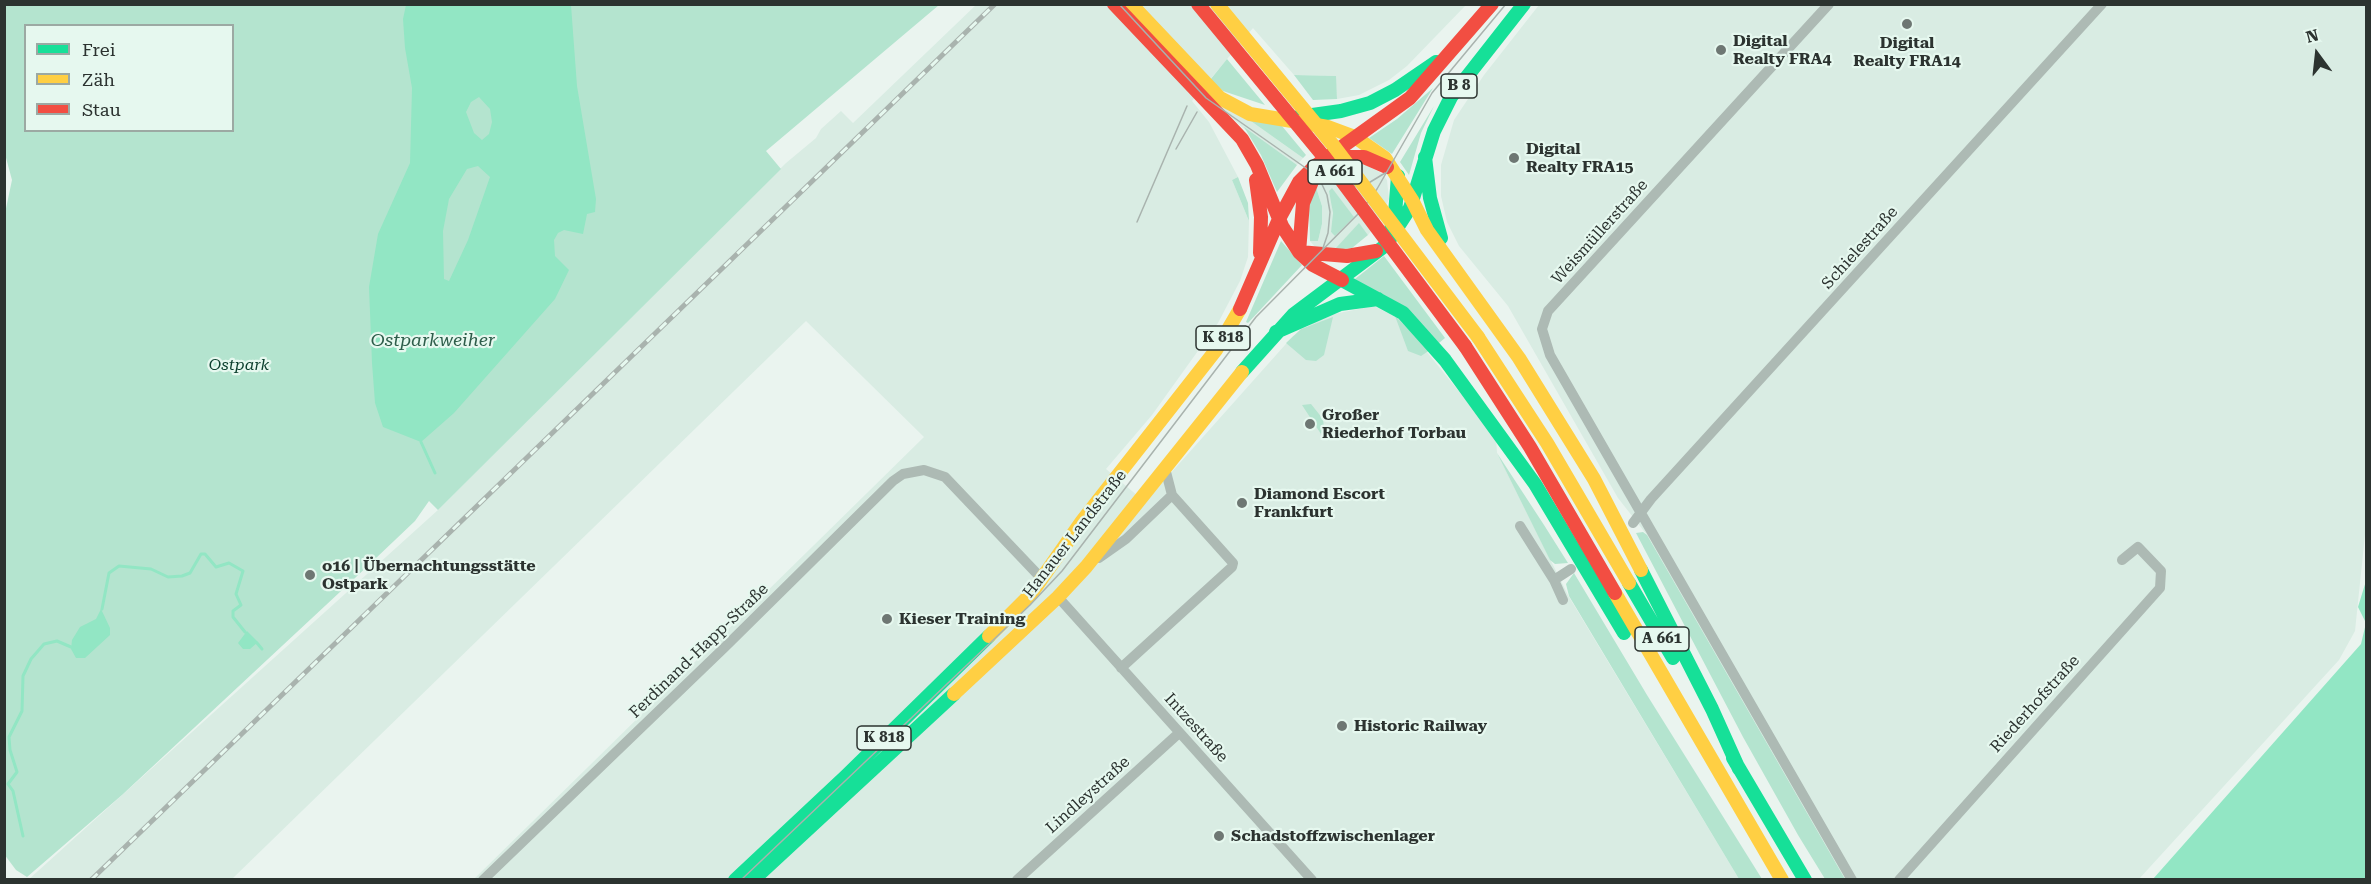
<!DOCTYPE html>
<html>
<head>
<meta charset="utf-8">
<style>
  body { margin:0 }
  #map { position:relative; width:2371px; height:884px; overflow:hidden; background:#eaf4ef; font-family:"Roboto Serif",serif }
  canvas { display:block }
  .frame { position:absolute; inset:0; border:6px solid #2c3330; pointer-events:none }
  .legend { position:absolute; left:24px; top:24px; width:210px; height:108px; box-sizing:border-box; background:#e6f8ef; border:2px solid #9ca9a3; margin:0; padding:8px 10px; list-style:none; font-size:18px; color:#2c3330 }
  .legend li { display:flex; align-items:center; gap:12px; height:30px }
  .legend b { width:30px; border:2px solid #9ca9a3 }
  .north { position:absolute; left:2287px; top:24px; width:60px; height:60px; -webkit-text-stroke:4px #e6f8ef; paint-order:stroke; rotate:345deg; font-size:16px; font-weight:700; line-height:24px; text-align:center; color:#2c3330 }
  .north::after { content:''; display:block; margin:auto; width:21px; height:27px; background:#2c3330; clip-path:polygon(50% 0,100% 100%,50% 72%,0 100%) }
</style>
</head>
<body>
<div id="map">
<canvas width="2371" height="884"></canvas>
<div class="frame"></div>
<ul class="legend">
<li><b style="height:8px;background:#16e098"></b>Frei</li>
<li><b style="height:8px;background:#ffcf43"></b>Zäh</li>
<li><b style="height:8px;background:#f24e42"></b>Stau</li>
</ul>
<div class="north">N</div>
</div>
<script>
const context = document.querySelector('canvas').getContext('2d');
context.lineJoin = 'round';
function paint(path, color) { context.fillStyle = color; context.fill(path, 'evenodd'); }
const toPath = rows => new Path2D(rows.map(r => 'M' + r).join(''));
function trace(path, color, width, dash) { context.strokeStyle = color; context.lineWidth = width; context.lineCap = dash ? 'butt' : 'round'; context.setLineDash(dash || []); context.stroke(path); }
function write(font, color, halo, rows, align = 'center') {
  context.font = font + ' "Roboto Serif",serif'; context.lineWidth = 4.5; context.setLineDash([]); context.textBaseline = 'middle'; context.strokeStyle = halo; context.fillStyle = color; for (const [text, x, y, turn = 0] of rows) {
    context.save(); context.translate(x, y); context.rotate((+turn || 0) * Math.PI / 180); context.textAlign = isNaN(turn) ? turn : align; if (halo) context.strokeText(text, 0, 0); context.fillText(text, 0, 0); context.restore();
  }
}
paint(toPath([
  [977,4,1466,5,1407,66,1389,80,1359,95,1337,99,1335,76,1294,75,1253,28,1192,101,1209,122,1238,177,1232,180,1249,221,1248,257,1240,281,1218,323,1152,415,1106,469,1145,502,1293,336,1324,316,1374,306,1400,319,1496,437,1497,453,1569,597,1739,879,474,879,924,437,806,321,232,879,28,880,438,510,786,163,816,138,821,129,841,111,853,123],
  [1539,5,2366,5,2366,525,2355,631,2339,660,2139,879,1845,879,1647,535,1618,498,1508,306,1459,246,1447,222,1441,196,1441,165,1454,120,1484,75],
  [1217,104,1248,119,1303,158,1297,165,1243,128],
  [1362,163,1383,174,1387,180,1389,199,1378,223,1368,235,1359,224,1334,250,1315,247,1310,241,1318,241,1322,224,1322,206,1316,187,1324,174],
  [1332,189,1353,216,1331,233,1333,223]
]), '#d9ece3');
paint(toPath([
  [5,5,939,5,766,151,781,169,438,510,429,501,415,521,355,578,122,795,27,877,16,870,4,854,4,218,12,180,5,154],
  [26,26,232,26,232,130,26,130],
  [1227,59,1265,105,1223,91,1210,80],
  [1294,75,1336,76,1337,99,1313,100],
  [1433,88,1392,154,1369,138,1397,119],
  [1434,106,1421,133,1409,175,1400,162],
  [1248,119,1282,126,1306,155,1303,158],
  [1244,127,1297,165,1277,192,1261,155],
  [1238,177,1248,203,1249,221,1232,180],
  [1316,187,1322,206,1322,224,1318,241,1310,241,1309,202],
  [1332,188,1354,217,1335,236,1331,232,1333,213,1329,191],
  [1359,223,1368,235,1352,248,1334,250],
  [1281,241,1302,265,1248,323,1246,322],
  [1384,256,1445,338,1439,343,1355,279],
  [1395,316,1430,350,1421,356,1408,351],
  [1333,317,1324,355,1316,361,1306,360,1286,343,1301,329],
  [1311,404,1323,419,1324,428,1321,434,1302,405],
  [1497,453,1544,525,1568,563,1555,564,1550,560],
  [1643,532,1647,535,1845,879,1825,879,1798,835,1743,737,1636,533],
  [1574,573,1647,695,1762,879,1739,879,1569,596,1566,584]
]), '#b4e4cf');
paint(toPath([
  [406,5,571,5,577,86,596,199,595,212,587,214,583,234,564,230,558,233,554,240,555,256,569,270,555,299,454,413,421,442,383,427,375,403,372,363,369,287,378,234,410,163,412,88,405,48,403,19],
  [479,97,490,109,492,122,489,134,482,140,474,133,466,112,471,102],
  [478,166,490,177,468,240,449,281,444,279,443,231,449,199,467,169],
  [2366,581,2366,879,2153,879,2361,644,2366,623,2358,607],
  [101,609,110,628,110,635,85,658,76,658,71,649,72,640,80,627,96,619],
  [247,631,258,642,250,649,243,649,238,643]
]), '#92e6c4');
trace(toPath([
  [421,442,435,473],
  [102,609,109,573,119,566,151,569,168,577,182,576,190,573,201,554,205,554,216,567,229,563,243,571,236,594,241,605,233,611,233,617,245,632],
  [257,643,262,649],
  [23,836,13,791,8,784,17,772,10,750,9,737,22,711,23,676,31,659,44,644,57,641,71,647]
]), '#92e6c4', 3);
trace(toPath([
  [1829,4,1548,311,1542,329,1550,355,1852,880],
  [1633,523,1651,499,2102,4],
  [1520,526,1554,580],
  [1099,558,1126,539,1172,495],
  [1058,597,1312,880],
  [1563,600,1554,580,1571,569],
  [1121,668,1232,567,1233,563,1172,495,1165,468],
  [483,880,725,647,893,481,903,474,924,470,945,477,1042,579],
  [1017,880,1179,733],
  [1899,880,2160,588,2161,571,2138,547,2122,560]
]), '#adbab4', 10);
trace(toPath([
  [1298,117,1341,111,1370,103,1395,90,1436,62],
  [1425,157,1430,198,1441,238],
  [1390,233,1395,214,1398,176],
  [1342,280,1403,313,1445,360,1535,484,1624,633],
  [1276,332,1340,304,1378,299],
  [1242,372,1294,314,1386,245,1410,208,1434,131,1451,97,1524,4],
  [1641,570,1712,709,1739,769],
  [1629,583,1673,658],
  [1733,758,1805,880],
  [735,880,846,776,989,636],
  [753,880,954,694]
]), '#16e098', 14);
trace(toPath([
  [1131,4,1220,98,1250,114,1328,127,1355,137,1385,158,1412,200],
  [1412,200,1427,230,1519,358,1594,479,1641,570],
  [1478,337,1547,443,1629,583],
  [1615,593,1782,880],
  [989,636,1031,594,1082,521,1216,350,1240,309],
  [954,694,1058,597,1086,567,1242,372]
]), '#ffcf43', 14);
trace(toPath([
  [1114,4,1242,139,1257,165,1282,226,1299,252,1313,265,1342,280],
  [1331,157,1364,157,1387,167],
  [1256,180,1261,217,1260,253],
  [1299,252,1303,203,1316,172],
  [1299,252,1347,256,1376,251],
  [1240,309,1279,219,1299,182,1314,167,1410,98,1492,4],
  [1465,346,1530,447,1615,593]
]), '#f24e42', 14);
trace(toPath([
  [1119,4,1206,98,1320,178,1335,184,1354,186,1367,184,1385,173],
  [1176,149,1197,112],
  [1318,176,1327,195,1330,212,1328,233,1323,248],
  [1137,222,1187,106],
  [741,880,1030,605,1062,571,1256,317,1361,211,1377,189,1432,93,1506,4]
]), '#a9b3ae', 1.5);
const rail = toPath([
  [91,880,995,4]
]);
trace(rail, '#a9b3ae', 5);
trace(rail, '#e6f8ef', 3, [9]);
trace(toPath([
  [1217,4,1333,145,1478,337]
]), '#ffcf43', 14);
trace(toPath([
  [1198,4,1324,157,1465,346]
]), '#f24e42', 14);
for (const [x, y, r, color] of [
  [1907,24,6,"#6e7773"],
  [1721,50,6,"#6e7773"],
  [1514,158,6,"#6e7773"],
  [1310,424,6,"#6e7773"],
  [1242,503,6,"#6e7773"],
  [310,575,6,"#6e7773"],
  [887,619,6,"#6e7773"],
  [1342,726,6,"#6e7773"],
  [1219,836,6,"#6e7773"]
]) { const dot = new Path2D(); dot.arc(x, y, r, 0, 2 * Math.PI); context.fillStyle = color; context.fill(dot); trace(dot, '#e6f8ef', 2); }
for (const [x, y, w] of [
  [1459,86,36],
  [1335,172,54],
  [1223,338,54],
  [1662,639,54],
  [884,738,54]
]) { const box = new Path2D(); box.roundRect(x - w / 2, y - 12, w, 24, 4.5); context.fillStyle = '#e6f8ef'; context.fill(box); trace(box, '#2c3330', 1.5); }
write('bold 15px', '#2c3330', null, [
  ["B 8",1459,86],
  ["A 661",1335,172],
  ["K 818",1223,338],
  ["A 661",1662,639],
  ["K 818",884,738]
]);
write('bold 16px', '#2c3330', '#e6f8ef', [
  ["Digital",1733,41],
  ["Realty FRA4",1733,59],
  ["Digital",1907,43,"center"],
  ["Realty FRA14",1907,61,"center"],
  ["Digital",1526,149],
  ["Realty FRA15",1526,167],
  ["Großer",1322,415],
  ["Riederhof Torbau",1322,433],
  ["Diamond Escort",1254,494],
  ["Frankfurt",1254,512],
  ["o16 | Übernachtungsstätte",322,566],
  ["Ostpark",322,584],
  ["Kieser Training",899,619],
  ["Historic Railway",1354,726],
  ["Schadstoffzwischenlager",1231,836]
], 'left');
write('16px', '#2c3330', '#e6f8ef', [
  ["Weismüllerstraße",1600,232,-48],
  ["Schielestraße",1860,248,-48],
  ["Hanauer Landstraße",1075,534,-52],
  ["Ferdinand-Happ-Straße",699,651,-44],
  ["Riederhofstraße",2035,704,-48],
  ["Intzestraße",1196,728,48],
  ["Lindleystraße",1088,795,-42]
]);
write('italic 16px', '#0b3f2d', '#e6f8ef', [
  ["Ostpark",239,365]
]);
write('italic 18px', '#2d5d4a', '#e6f8ef', [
  ["Ostparkweiher",433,341]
]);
</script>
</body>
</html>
